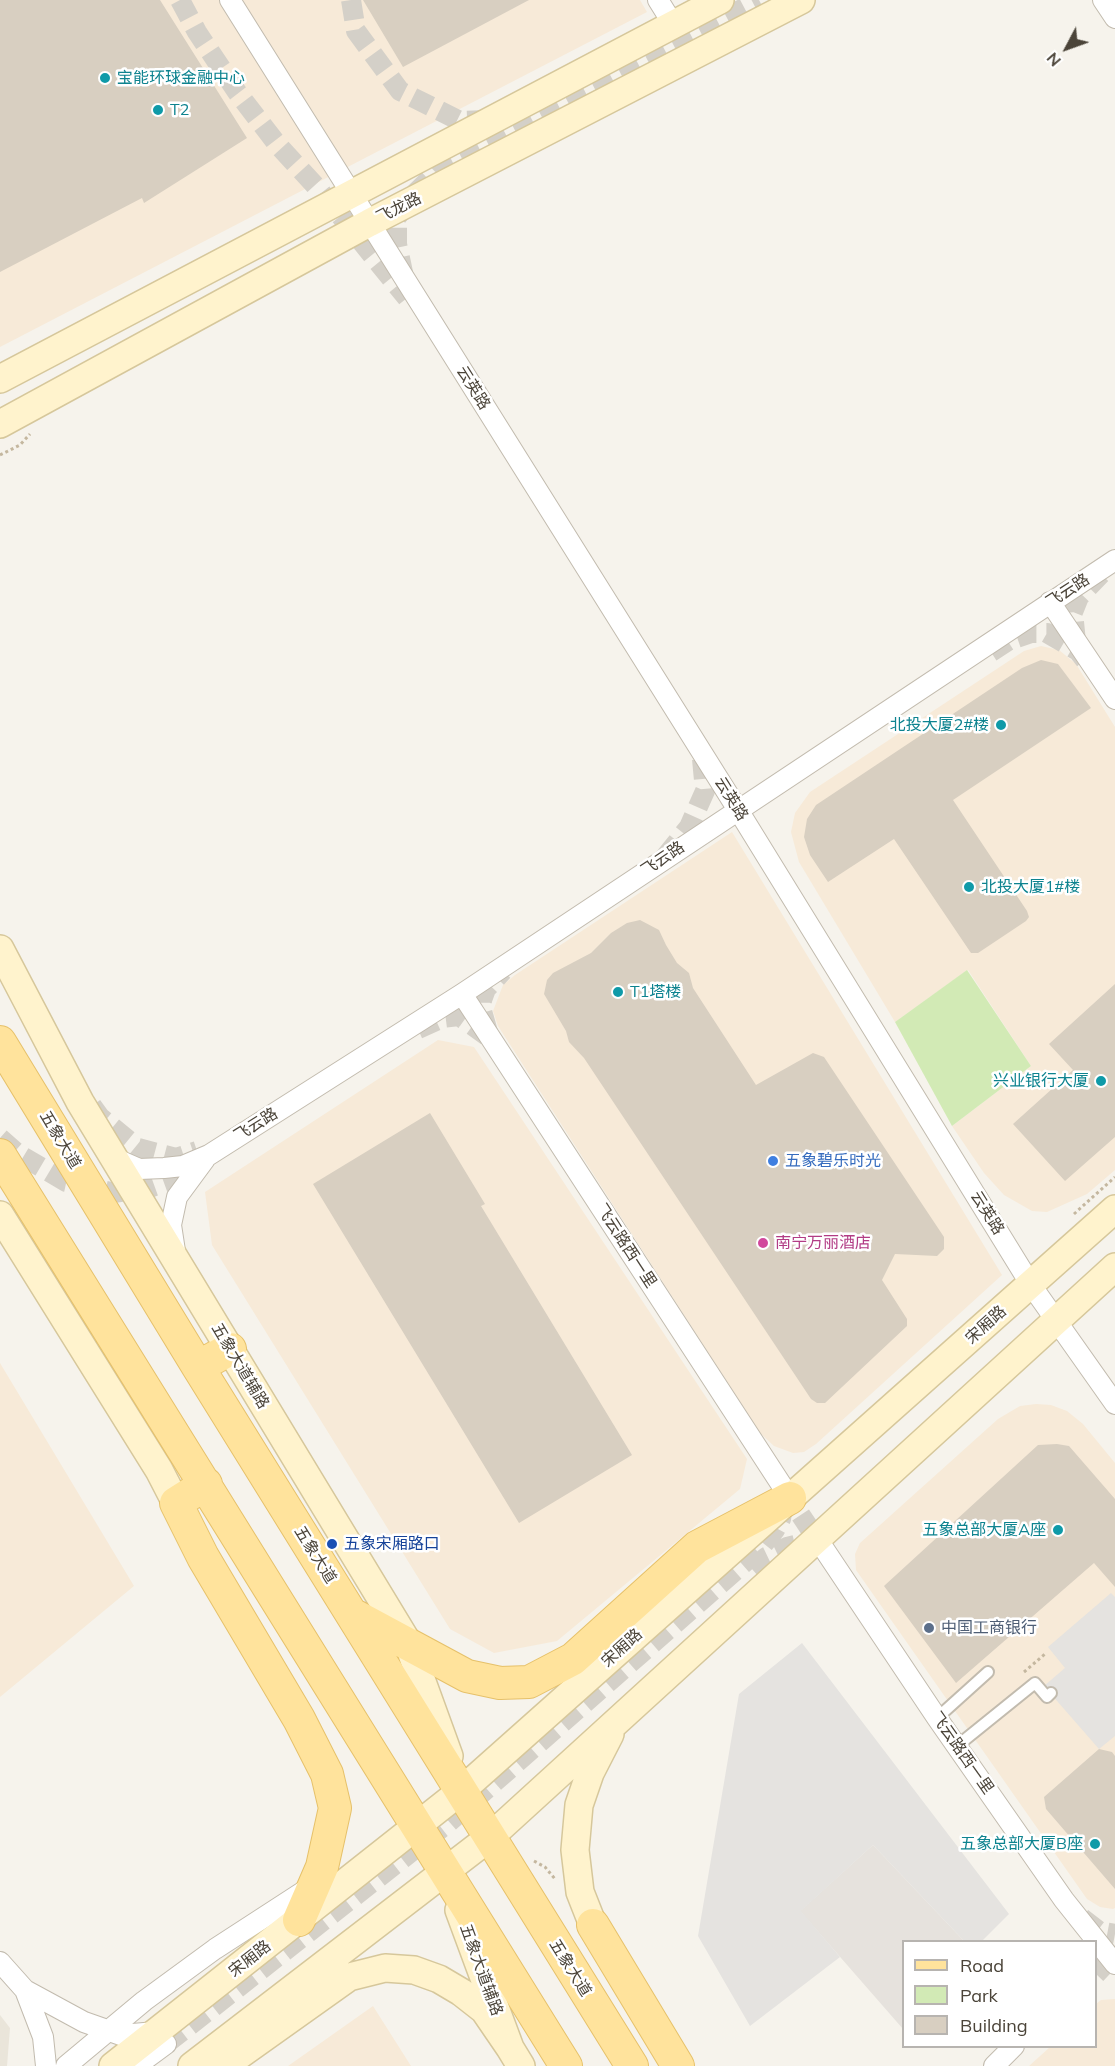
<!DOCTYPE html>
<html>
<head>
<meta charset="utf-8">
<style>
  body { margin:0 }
  #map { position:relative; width:1115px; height:2066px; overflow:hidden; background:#f6f3ec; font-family:Mulish,sans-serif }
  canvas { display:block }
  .legend { position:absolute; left:902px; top:1940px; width:195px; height:108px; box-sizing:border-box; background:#fff; border:2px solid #b7b4b0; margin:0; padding:8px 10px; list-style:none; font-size:18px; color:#4b4439 }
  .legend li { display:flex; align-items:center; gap:12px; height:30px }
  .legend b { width:30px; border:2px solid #b7b4b0 }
  .north { position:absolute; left:1037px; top:18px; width:60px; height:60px; -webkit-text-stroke:4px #fff; paint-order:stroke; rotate:229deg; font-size:16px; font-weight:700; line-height:24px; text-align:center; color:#4b4439 }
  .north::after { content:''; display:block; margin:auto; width:21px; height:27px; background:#4b4439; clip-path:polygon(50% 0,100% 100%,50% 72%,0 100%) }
</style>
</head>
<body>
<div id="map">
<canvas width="1115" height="2066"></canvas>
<ul class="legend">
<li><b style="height:8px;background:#ffe39c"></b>Road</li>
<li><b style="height:16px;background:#d2eab5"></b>Park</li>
<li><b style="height:16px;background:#d8cfc1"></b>Building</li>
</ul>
<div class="north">N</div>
</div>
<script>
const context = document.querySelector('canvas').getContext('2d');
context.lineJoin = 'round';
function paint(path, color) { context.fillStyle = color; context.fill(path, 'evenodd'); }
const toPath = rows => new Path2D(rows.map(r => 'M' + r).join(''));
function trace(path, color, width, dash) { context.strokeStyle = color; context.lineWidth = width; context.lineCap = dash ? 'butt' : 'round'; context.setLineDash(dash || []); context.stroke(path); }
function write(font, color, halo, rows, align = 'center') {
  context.font = font + ' Mulish,"Noto Sans SC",sans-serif'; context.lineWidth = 5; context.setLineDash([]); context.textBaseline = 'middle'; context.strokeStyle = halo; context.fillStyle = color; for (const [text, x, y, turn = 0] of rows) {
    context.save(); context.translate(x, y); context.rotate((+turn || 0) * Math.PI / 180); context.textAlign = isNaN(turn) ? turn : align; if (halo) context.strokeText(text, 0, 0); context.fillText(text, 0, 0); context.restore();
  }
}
paint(toPath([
  [0,2015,10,2028,7,2066,0,2066]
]), '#eae5da');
paint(toPath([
  [0,0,640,0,647,12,0,347],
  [1041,646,1059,650,1076,664,1115,727,1115,1170,1087,1194,1047,1212,1032,1211,1004,1195,984,1173,952,1126,1031,1066,968,970,895,1022,799,862,791,832,795,813,810,792,1024,651],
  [732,832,1002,1275,816,1444,804,1452,793,1453,774,1446,760,1433,498,1026,493,1011,503,985,515,975],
  [438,1040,474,1047,747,1459,740,1489,557,1641,494,1653,450,1629,212,1245,205,1192],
  [0,1363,134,1586,0,1697],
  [1036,1404,1051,1405,1067,1411,1083,1424,1115,1463,1115,1908,1113,1909,1100,1907,1087,1899,856,1570,855,1554,860,1543,998,1419,1020,1406],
  [1115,1999,1115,2066,1029,2066,1050,2047,1096,2046,1096,2004,1101,2000],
  [373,2006,411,2066,288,2066]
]), '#f7ead8');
paint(toPath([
  [873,1845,964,1941,904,1942,903,2029,800,1911]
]), '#e6e2dd');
paint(toPath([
  [967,970,1031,1066,952,1126,895,1022]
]), '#d2eab5');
paint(toPath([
  [1111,1593,1115,1597,1115,1736,1099,1749,1044,1686,1065,1668,1048,1647],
  [802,1643,1009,1914,982,1941,964,1941,873,1845,801,1911,840,1957,750,2026,698,1936,739,1694]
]), '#e5e3e0');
paint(toPath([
  [0,0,160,0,247,138,144,203,142,198,0,272],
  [363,0,529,0,403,67],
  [1041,660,1058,664,1091,708,953,800,1027,911,1029,917,1026,921,978,953,971,953,894,839,828,882,810,855,804,837,807,819,816,805,1022,668],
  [640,920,659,930,666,945,677,963,689,973,693,988,756,1085,813,1053,824,1057,944,1237,944,1249,937,1256,895,1254,882,1280,907,1319,907,1326,825,1403,817,1403,811,1399,584,1058,569,1042,566,1031,544,994,547,980,553,973,591,953,611,933,627,923],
  [1115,984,1115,1137,1065,1181,1013,1124,1073,1070,1049,1044],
  [430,1113,485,1204,481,1206,632,1455,519,1523,313,1184],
  [1057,1444,1069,1446,1115,1499,1115,1587,1094,1563,956,1683,884,1586,1038,1445],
  [1099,1749,1112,1752,1115,1756,1115,1889,1046,1809,1044,1797]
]), '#d8cfc1');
trace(toPath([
  [180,0,197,32,237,92,277,144,321,192,407,298],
  [351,0,356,31,400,91,460,121,487,120],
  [404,277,397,244,397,217,411,197,443,166,759,0],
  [1076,642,1073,612,1079,597,1101,574],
  [991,652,1008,641,1031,633,1047,633,1078,651,1085,660],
  [665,857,689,827,705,791,701,748],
  [418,1029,443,1018,459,1016,487,1036],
  [488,1032,482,1011,482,1000,486,989,503,971],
  [92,1106,100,1117,138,1148,176,1158,197,1151],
  [0,1138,17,1153,66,1182,115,1193,152,1187,188,1174,203,1165],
  [784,1490,824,1550],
  [752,1569,766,1557,787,1547,799,1544,814,1550],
  [1082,1918,1099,1931,1115,1934],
  [1096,1974,1115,1954],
  [166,2044,447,1824,759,1550,775,1530,781,1519,783,1505]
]), '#d4d0c8', 20, [20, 10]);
const lane = toPath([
  [937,1718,988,1672],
  [957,1746,1035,1683,1047,1697,1051,1693]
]);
const street = toPath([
  [230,0,738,810,1031,1285,1115,1404],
  [658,0,673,24],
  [1103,0,1115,18],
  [1050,602,1115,699],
  [462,994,790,1498],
  [114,1158,139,1169,164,1168,183,1166,209,1155,462,994,1115,560],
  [175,1251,171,1225,177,1197,205,1159],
  [816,1537,937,1718,1064,1900,1115,1964],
  [0,1962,25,1990,43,2037,46,2066],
  [25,1990,84,2022,121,2035,156,2032],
  [66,2066,144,2001,215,1949,312,1886],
  [136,2066,166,2044],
  [994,2066,1014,2046]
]);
const secondary = toPath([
  [0,379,720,0],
  [0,424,369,223,801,0],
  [0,949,80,1102,408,1643,449,1756],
  [0,1215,159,1470,176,1503],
  [459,1910,510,2048,521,2066],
  [593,1925,580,1892,575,1850,579,1805,590,1773,610,1734],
  [113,2066,461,1791,1115,1209],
  [192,2066,490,1837,1115,1267],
  [224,2066,349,1977,385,1968,414,1970,439,1979,461,1992,484,2010,510,2048]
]);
const primary = toPath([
  [0,1042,198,1367,632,2066],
  [0,1155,566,2066],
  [198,1367,230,1349],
  [206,1484,176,1503,203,1557,299,1719,327,1774,335,1808,322,1867,299,1920],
  [352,1614,467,1676,500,1683,529,1682,573,1659,697,1547,790,1498],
  [593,1925,678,2066]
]);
trace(lane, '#c2bbae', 14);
trace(street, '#c2bbae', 22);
trace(secondary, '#d6c79b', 30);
trace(primary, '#e6c16a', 34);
trace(toPath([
  [0,455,20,445,30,434],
  [1074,1214,1115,1177],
  [1024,1672,1045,1654],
  [534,1861,545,1867,555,1879]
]), '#c4b79f', 3, [3, 3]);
trace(lane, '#fff', 10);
trace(street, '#fff', 20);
trace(secondary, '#fff3cd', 27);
trace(primary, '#ffe39c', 32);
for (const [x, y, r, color] of [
  [105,78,6,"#0f9aa8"],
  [158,110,6,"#0f9aa8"],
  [1001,725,6,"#0f9aa8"],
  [969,887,6,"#0f9aa8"],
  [618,992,6,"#0f9aa8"],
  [1101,1081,6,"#0f9aa8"],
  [773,1161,6,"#3f7fe0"],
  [763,1243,6,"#d1479c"],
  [1058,1530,6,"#0f9aa8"],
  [332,1544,6,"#1a4fb4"],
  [929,1628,6,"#5c6f8a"],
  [1095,1844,6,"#0f9aa8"]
]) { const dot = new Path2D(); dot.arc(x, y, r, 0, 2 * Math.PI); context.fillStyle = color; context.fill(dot); trace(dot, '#fff', 2); }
write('16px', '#0d838f', '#fff', [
  ["宝能环球金融中心",117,78],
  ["T2",170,110],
  ["北投大厦2#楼",989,725,"right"],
  ["北投大厦1#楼",981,887],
  ["T1塔楼",630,992],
  ["兴业银行大厦",1089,1081,"right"],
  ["五象总部大厦A座",1046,1530,"right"],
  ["五象总部大厦B座",1083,1844,"right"]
], 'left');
write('16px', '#4b4439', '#fff', [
  ["飞龙路",399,208,-27],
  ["云英路",473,388,58],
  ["飞云路",1068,591,-33],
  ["云英路",731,799,58],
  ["飞云路",663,859,-34],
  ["飞云路",256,1125,-32],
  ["五象大道",60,1140,59],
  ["云英路",987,1213,58],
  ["飞云路西一里",626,1246,57],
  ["宋厢路",986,1325,-42],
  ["五象大道辅路",240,1366,59],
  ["五象大道",315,1555,58],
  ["宋厢路",622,1648,-42],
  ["飞云路西一里",962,1753,55],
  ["宋厢路",250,1959,-38],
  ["五象大道",570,1968,58],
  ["五象大道辅路",481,1970,70]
]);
write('16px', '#366cbe', '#fff', [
  ["五象碧乐时光",785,1161]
], 'left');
write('16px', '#b23c85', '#fff', [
  ["南宁万丽酒店",775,1243]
], 'left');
write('16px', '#164399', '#fff', [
  ["五象宋厢路口",344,1544]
], 'left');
write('16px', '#4e5e75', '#fff', [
  ["中国工商银行",941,1628]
], 'left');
</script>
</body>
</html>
